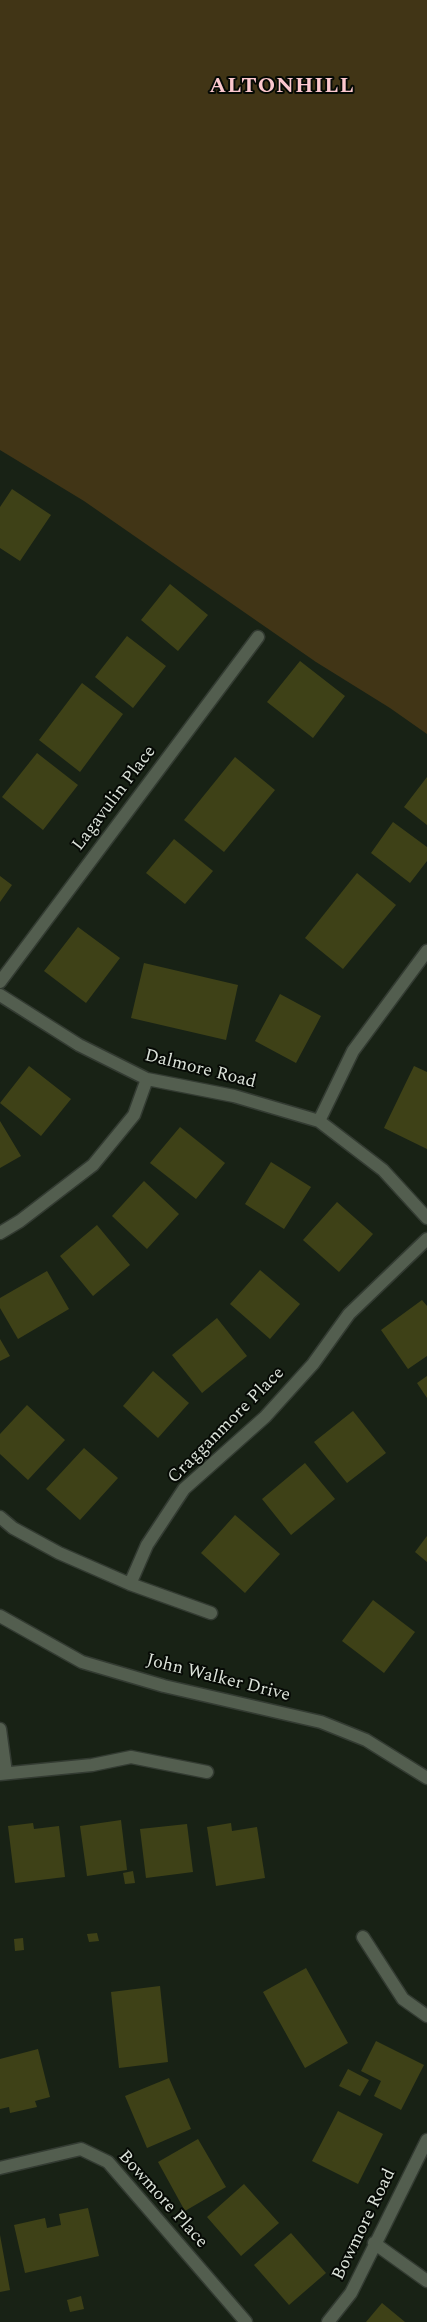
<!DOCTYPE html>
<html>
<head>
<meta charset="utf-8">
<style>
  body { margin:0 }
  canvas { display:block; background:#182215 }
</style>
</head>
<body>
<canvas width="427" height="2322"></canvas>
<script>
const context = document.querySelector('canvas').getContext('2d');
context.lineJoin = 'round';
function paint(path, color) { context.fillStyle = color; context.fill(path, 'evenodd'); }
const toPath = rows => new Path2D(rows.map(r => 'M' + r).join(''));
function trace(path, color, width, dash) { context.strokeStyle = color; context.lineWidth = width; context.lineCap = dash ? 'butt' : 'round'; context.setLineDash(dash || []); context.stroke(path); }
function write(font, color, halo, rows, align = 'center') {
  context.font = font + ' Spectral,serif'; context.lineWidth = 4; context.setLineDash([]); context.textBaseline = 'middle'; context.strokeStyle = halo; context.fillStyle = color; for (const [text, x, y, turn = 0] of rows) {
    context.save(); context.translate(x, y); context.rotate((+turn || 0) * Math.PI / 180); context.textAlign = isNaN(turn) ? turn : align; if (halo) context.strokeText(text, 0, 0); context.fillText(text, 0, 0); context.restore();
  }
}
paint(toPath([
  [0,0,427,0,427,734,390,708,316,662,84,501,0,450]
]), '#413516');
paint(toPath([
  [12,489,51,515,20,561,0,548,0,507],
  [170,584,208,615,178,651,141,620],
  [127,636,166,666,133,708,95,677],
  [300,661,345,696,313,738,267,702],
  [82,683,123,714,80,772,39,740],
  [37,753,78,785,43,830,2,797],
  [235,757,275,790,224,852,184,820],
  [427,777,427,825,404,807],
  [393,822,427,847,427,861,410,883,371,853],
  [174,839,213,871,185,904,146,873],
  [357,873,396,905,343,969,305,938],
  [0,876,12,885,0,902],
  [78,927,120,958,86,1003,44,971],
  [144,963,238,985,226,1040,131,1018],
  [280,994,321,1016,296,1063,255,1041],
  [29,1066,71,1099,41,1136,0,1103],
  [414,1066,427,1072,427,1149,384,1128],
  [0,1121,21,1156,0,1168],
  [180,1127,225,1163,196,1199,150,1163],
  [271,1162,311,1187,284,1229,245,1204],
  [144,1181,179,1214,147,1249,112,1216],
  [337,1202,373,1234,339,1272,303,1240],
  [97,1225,130,1265,93,1296,60,1256],
  [260,1270,300,1304,270,1339,230,1304],
  [47,1271,69,1309,18,1339,0,1308,0,1298],
  [422,1300,427,1306,427,1356,408,1369,381,1330],
  [217,1318,247,1356,202,1393,172,1355],
  [0,1339,10,1356,0,1361],
  [153,1371,189,1403,158,1438,123,1406],
  [427,1376,427,1398,417,1383],
  [27,1405,65,1440,28,1480,0,1454,0,1434],
  [353,1411,386,1453,347,1483,314,1442],
  [84,1448,118,1478,80,1520,46,1489],
  [305,1463,335,1499,291,1535,262,1499],
  [235,1515,280,1554,245,1593,201,1553],
  [427,1536,427,1562,415,1552],
  [373,1600,415,1632,384,1673,342,1641],
  [121,1820,127,1870,87,1876,80,1826],
  [33,1823,34,1829,59,1826,65,1877,15,1883,8,1826],
  [231,1823,232,1831,257,1827,265,1878,216,1886,207,1827],
  [187,1824,193,1872,146,1878,140,1829],
  [133,1871,135,1883,125,1884,123,1873],
  [97,1933,99,1941,89,1942,87,1934],
  [23,1938,24,1950,15,1951,14,1939],
  [306,1968,348,2043,305,2068,263,1992],
  [160,1986,168,2062,119,2068,111,1992],
  [376,2041,424,2065,401,2110,374,2096,381,2081,361,2071],
  [38,2049,50,2097,35,2101,37,2107,10,2113,9,2107,0,2109,0,2059],
  [348,2069,369,2080,360,2096,339,2086],
  [169,2078,191,2129,147,2148,125,2096],
  [338,2111,383,2134,358,2184,312,2161],
  [198,2139,226,2187,185,2211,158,2162],
  [244,2184,279,2223,241,2256,207,2217],
  [88,2208,99,2256,25,2273,14,2225,45,2218,47,2228,61,2225,59,2214],
  [291,2233,326,2273,289,2305,254,2265],
  [0,2235,10,2290,0,2292],
  [81,2296,84,2309,70,2312,67,2300],
  [382,2303,405,2322,366,2322]
]), '#3e4117');
const minor = toPath([
  [0,982,258,637],
  [0,995,79,1045,147,1079,234,1096,319,1121,383,1170,427,1218],
  [319,1121,353,1051,427,951],
  [0,1233,20,1221,93,1165,134,1115,147,1079],
  [0,1517,13,1528,59,1553,130,1584,211,1613],
  [130,1584,147,1545,184,1489,265,1417,313,1364,349,1314,427,1239],
  [0,1616,82,1662,164,1686,321,1722,366,1740,427,1778],
  [0,1729,6,1773],
  [0,1774,92,1765,131,1757,207,1772],
  [363,1937,403,1999,427,2016],
  [0,2168,81,2149,108,2162,246,2322],
  [374,2243,427,2281],
  [328,2322,351,2293,427,2140]
]);
trace(minor, '#333b32', 15);
trace(minor, '#535e4f', 12);
write('18px', '#dbe2d9', '#060a05', [
  ["Lagavulin Place",115,799,-53],
  ["Dalmore Road",200,1070,14],
  ["Cragganmore Place",227,1426,-45],
  ["John Walker Drive",218,1679,14],
  ["Bowmore Place",162,2200,48],
  ["Bowmore Road",365,2225,-64]
]);
context.letterSpacing = '1px';
write('bold 22px', '#fcc8ce', '#060a05', [
  ["ALTONHILL",282,88]
]);
context.letterSpacing = '0px';
</script>
</body>
</html>
